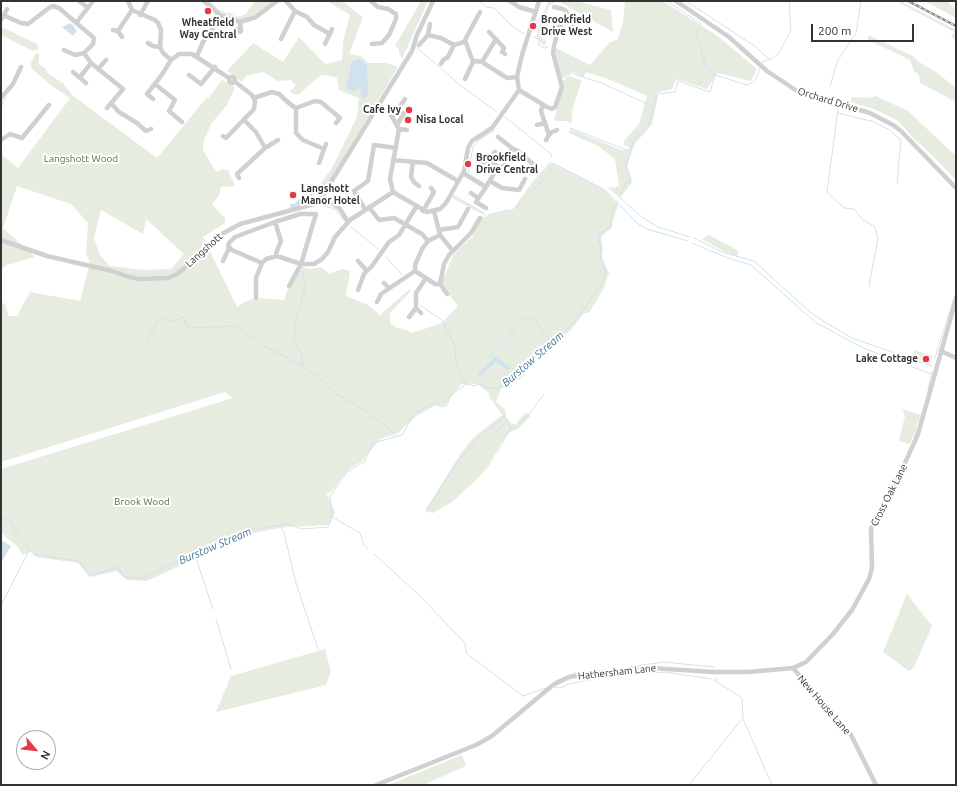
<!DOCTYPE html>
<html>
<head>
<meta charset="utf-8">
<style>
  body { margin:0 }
  #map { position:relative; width:957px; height:786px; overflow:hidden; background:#fff; font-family:Ubuntu,sans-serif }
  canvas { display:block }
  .frame { position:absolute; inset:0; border:2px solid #333; pointer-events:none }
  .north { position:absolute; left:16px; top:730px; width:40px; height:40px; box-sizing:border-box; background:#fff; border:1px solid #adadad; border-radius:50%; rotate:118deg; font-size:11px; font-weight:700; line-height:16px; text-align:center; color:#333 }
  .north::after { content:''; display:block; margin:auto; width:14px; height:18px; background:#e63946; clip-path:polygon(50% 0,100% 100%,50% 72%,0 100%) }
  .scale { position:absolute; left:811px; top:24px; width:103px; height:18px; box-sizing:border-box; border:2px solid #333; border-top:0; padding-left:5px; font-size:12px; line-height:14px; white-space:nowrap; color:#333; -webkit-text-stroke:3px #fff; paint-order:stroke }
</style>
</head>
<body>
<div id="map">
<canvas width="957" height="786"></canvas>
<div class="frame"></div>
<div class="north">N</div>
<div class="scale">200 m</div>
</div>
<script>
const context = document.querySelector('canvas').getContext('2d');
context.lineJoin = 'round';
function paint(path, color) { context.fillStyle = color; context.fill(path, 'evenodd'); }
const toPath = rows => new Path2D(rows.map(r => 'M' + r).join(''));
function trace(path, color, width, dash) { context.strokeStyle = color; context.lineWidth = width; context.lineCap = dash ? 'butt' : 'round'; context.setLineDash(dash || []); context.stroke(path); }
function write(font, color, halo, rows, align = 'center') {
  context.font = font + ' Ubuntu,sans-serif'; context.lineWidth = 4; context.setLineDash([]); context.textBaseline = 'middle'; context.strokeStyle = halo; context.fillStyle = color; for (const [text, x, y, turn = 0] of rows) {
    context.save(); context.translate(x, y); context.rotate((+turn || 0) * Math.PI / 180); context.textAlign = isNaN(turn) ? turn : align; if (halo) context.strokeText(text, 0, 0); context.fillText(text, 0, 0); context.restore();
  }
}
paint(toPath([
  [206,1,210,1,218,9,227,13,229,12,238,17,246,14,255,1,274,1,258,13,242,20,226,17],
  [327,1,342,1,363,17,349,54,361,56,368,63,386,63,398,67,324,191,320,193,316,190,332,168,357,117,359,98,339,90,337,77,321,75,298,95,293,94,290,91,296,85,291,80,278,81,263,72,246,76,242,82,227,71,253,43,283,62,299,37,325,64,342,60,343,42,350,15],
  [421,1,428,1,402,59,399,53,399,49,395,46],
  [548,1,576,1,611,10,613,32,558,1,549,6,539,35,547,42,544,46,536,36],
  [625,1,663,1,719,37,757,69,751,81,717,73,707,89,676,79,672,89,656,93,658,97,652,124,634,145,627,166,632,182,620,198,607,187,615,188,619,185,615,159,598,146,569,133,570,129,621,150,628,150,629,147,624,145,624,141,639,124,647,96,608,79,586,72,583,77,571,71,572,74,561,79,555,55,556,48,590,65,609,43,618,39,623,22],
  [896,1,901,1,956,30,956,40,951,37,954,32],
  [925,1,947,1,956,10,956,18],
  [1,28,4,28,31,41,37,44,39,49,33,51,1,35],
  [868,35,913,56,919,62,936,72,956,88,956,102,920,83,919,75,914,71,910,60,868,40],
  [36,53,39,54,39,64,46,69,48,74,63,83,72,95,157,158,207,97,212,99,209,97,222,80,235,87,227,105,211,124,203,143,203,150,216,172,223,169,228,170,235,186,221,187,219,195,212,204,225,218,225,223,203,237,237,307,244,302,256,298,284,300,289,286,300,266,309,269,321,267,329,274,342,269,350,271,346,296,368,305,381,316,382,313,410,289,411,291,390,313,390,323,397,328,404,329,412,333,442,323,458,306,441,284,454,254,473,236,480,218,513,209,534,180,550,162,605,190,618,205,611,228,601,237,603,248,602,258,609,273,603,290,589,313,584,313,571,330,539,356,522,378,501,389,496,402,505,409,506,417,510,422,515,425,526,412,530,415,530,417,518,429,510,432,500,444,489,466,477,479,452,502,433,513,425,511,461,453,475,436,502,415,489,396,489,393,478,384,461,384,444,406,436,405,415,417,398,433,380,439,361,462,349,469,331,492,326,493,335,512,328,525,286,527,248,534,147,581,127,580,116,571,90,577,78,563,36,557,31,552,23,555,17,546,1,533,1,469,233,398,225,392,1,462,1,302,5,304,9,316,17,316,30,292,80,301,90,263,86,254,88,223,71,204,17,186,3,228,35,257,6,265,1,271,1,154,18,168,70,98,52,86,33,70,30,65],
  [101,210,143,234,146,219,184,254,171,269,144,270,110,266,100,255,94,238],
  [568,76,582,80,573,107,571,124,567,121,554,121,562,82],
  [876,96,908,111,956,156,956,180,898,121,874,109,850,102,852,97,868,98],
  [454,195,484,212,486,216,452,198],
  [709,235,739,251,737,256,723,251,702,239],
  [915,350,933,356,930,363,911,356],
  [902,409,921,415,910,444,899,441,905,416],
  [907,594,932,626,914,667,909,671,883,652],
  [325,649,331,672,326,685,216,712,231,676],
  [462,755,466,766,423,785,388,785]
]), '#e6ecdf');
paint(toPath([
  [71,23,77,31,73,36,62,27],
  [358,59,363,60,367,66,368,96,362,100,360,89,357,88,356,91,346,89,352,61],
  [308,191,315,197,312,201,309,204,290,209,290,204,294,204,302,197],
  [496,356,510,368,507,370,496,362,480,376,478,374],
  [1,540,11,546,1,563]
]), '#cfe2ee');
trace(toPath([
  [480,1,486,7,494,8,511,25,524,34],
  [667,1,701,24,696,32,706,67,715,75],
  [686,1,756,47,769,59],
  [533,36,539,40,539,45,544,48,548,47],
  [417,48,460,85,497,112],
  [556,51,570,64],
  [761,65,762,62,773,58,779,53,791,30,789,1],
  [588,69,592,71],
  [570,70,576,75,599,82,652,106],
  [583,76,586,68],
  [830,86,838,60,856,33,861,1],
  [1,108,4,100,7,97],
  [838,110,827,192,844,208,854,209,863,220,875,227,878,238,869,286],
  [838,113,871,121,888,129,901,140,897,183],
  [505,117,551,154,551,157],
  [570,128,629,151],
  [906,129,919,144],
  [553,163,605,190,637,223,647,229,688,241],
  [468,173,473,147,479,140,495,130],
  [621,193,625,184,631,180,626,166,631,149,635,138,649,124,657,94,675,92,678,81,710,92,715,75,747,85,755,81,760,68],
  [619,197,642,217,658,227,690,237],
  [325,206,335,209,343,219],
  [517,207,551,171,550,167],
  [488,215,509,210],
  [351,227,378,249],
  [694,238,722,252,753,261],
  [692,243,728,258,751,265,815,322,863,348,931,374],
  [386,257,402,275],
  [754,261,811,313,828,324,852,338,932,366],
  [420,305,442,320,455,346,456,362,466,384],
  [533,317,551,343],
  [148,340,157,322,165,318,174,321,184,317,187,328,236,326,257,340],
  [264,346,305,367,325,383,332,391,361,408,391,430,395,436],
  [488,357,511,334,516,325,524,319,534,318],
  [935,358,956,292],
  [302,365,302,356,294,341,295,325,305,288,302,272],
  [928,390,932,371],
  [504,416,511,429],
  [497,432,504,424],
  [914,437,917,428],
  [497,453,508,432,527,417,544,394],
  [427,510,456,464,476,440,506,415],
  [1,516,11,521,18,536,36,555,79,561,90,576,118,567,124,577,142,578,250,530,287,524,302,529,328,527,332,517,330,496,347,472,364,462,373,443,402,435,414,414,433,403,442,407,447,405,450,396,466,384,476,386,478,384,484,387,497,389,572,325,601,285,606,273,600,256,601,246,598,238,599,234,611,227,611,216,617,201],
  [332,517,360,533,364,545,368,549],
  [280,526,284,533,296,583,318,649],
  [374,554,418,594,465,643,466,653,523,696,546,688],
  [195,555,213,609],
  [1,605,30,549],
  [216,619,231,669],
  [629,667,664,662,714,667],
  [575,673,606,670],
  [570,675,574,673],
  [715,678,717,682],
  [714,680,742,698,743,719,772,785],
  [555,681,567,676],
  [555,687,560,688,569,684,599,678,665,672,711,679],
  [689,785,742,719]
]), '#cfe2ee', 1);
trace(toPath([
  [79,1,87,7],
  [128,1,132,10],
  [204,1,221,16,240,22,256,17,277,1],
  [286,1,295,11,307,17,314,25,330,34],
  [371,1,378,7,388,9,396,14,396,19,389,35,382,43,372,44],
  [510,1,519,7,536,12],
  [676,1,729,37,767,71,797,91,870,113,893,125,901,131,956,188],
  [554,7,563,9,566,11,569,21,580,33],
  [132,10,155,20,158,23,161,30,160,47,163,53,171,60],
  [3,15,21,23,28,24,49,8,53,6,59,8,94,38,93,44,84,53,75,55,64,50],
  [140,15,148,1],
  [1,20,7,9],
  [77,22,93,1],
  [240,22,241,31,240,32,235,30,240,28],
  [113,30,118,31,122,37],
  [118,31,132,10],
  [489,32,504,48,502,52,505,54],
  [428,35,441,38,454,45,464,42],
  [281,39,295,11],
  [148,43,153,46,160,47],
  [325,44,332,29],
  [419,45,428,35,430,24],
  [84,53,91,63,123,89,107,108],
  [197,56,203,42,221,16],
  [473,62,465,40,480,12],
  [482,62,496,39],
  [441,64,443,60,448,57,454,45],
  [98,69,106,60],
  [73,72,86,83],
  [189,75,201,84,215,67],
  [80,77,91,63],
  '229 80a3 3 0 1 1 6 0a3 3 0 1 1-6 0Z',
  [465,79,473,62,475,61,482,62,507,78,517,77],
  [155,84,175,100,169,111,182,122],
  [519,90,547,107,552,109,555,107,562,87,553,53,554,46,559,27,568,18],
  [1,98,13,84,21,67],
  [254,98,272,92,279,94,291,105,296,108,315,101,321,102,340,118,336,123],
  [153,99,147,94,161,76,171,60,179,54,192,54,229,78],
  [111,103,119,112,137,123,146,131,151,129],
  [543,105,541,111,549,135,546,140],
  [296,108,296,133,303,140,324,149],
  [388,110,399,129,390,179,393,192,427,212,440,209,446,203,464,171,468,148,472,141,492,128,519,90,517,77,522,55,539,1],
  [393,116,405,99],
  [397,125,404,113],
  [537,125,544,123],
  [399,129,407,130],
  [549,135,552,132,557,130],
  [223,136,226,138,254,109,255,101,252,95,234,81],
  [1,140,10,134,22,138,49,105],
  [265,148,278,140],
  [512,148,518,151,533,164],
  [488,159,500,168],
  [393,160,427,163,458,181],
  [413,162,411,177,414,182,419,186],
  [319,163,326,144],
  [481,166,481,162,486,162,495,152],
  [463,173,486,187,496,170,505,165,512,148,498,137],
  [239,178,237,174,265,148,256,132,244,120],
  [490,181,502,188,519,190,525,179],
  [486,187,476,202,486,208],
  [471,193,478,198],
  [333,204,340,209,348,222],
  [369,207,379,220,394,218,422,234,428,241],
  [365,209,354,191,368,181,374,145,396,148],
  [423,211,434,192,431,188],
  [434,211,440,235,453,251],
  [275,222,300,214,316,214,301,264,289,286],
  [439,230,458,227,468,209],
  [1,240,47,256,112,271,126,276,139,279,168,278,177,274,188,265,222,234,240,224,318,203,412,51,417,35,433,1],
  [223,261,229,248],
  [358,261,367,271],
  [262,263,232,250,228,246,229,243,235,237,275,222,281,241,276,253,277,256],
  [415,271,435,284,440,284,447,294],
  [384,283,389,288],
  [440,284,444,264,449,255,471,233,480,218],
  [358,290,364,274,372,266,389,242,399,235,416,207],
  [256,298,256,278,262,263,266,259,277,256,301,264,314,264,322,259,328,252,335,237,350,220,393,192],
  [377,302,381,294,415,271,415,265,422,249,428,241,440,235],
  [416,308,421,313],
  [409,317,416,308,416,293,426,278],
  [941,351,956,358],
  [793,668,851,735,876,785],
  [376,785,476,745,492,736,553,685,569,677,621,670,652,668,713,672,748,672,793,668,806,662,833,634,852,610,869,579,872,568,871,529,875,519,901,472,918,434,956,299]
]), '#d0d0d0', 4.5);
const rail = toPath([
  [908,1,956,26]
]);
trace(rail, '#888', 2.5);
trace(rail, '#fff', 1, [3]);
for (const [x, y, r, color] of [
  [208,11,4,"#e63946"],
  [533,26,4,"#e63946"],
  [409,110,4,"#e63946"],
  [408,120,4,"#e63946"],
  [468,164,4,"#e63946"],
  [293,195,4,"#e63946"],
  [926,359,4,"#e63946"]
]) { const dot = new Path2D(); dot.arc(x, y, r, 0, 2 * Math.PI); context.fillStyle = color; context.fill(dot); trace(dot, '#fff', 1.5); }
write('bold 10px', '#333', '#fff', [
  ["Brookfield",541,20],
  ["Drive West",541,32],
  ["Wheatfield",208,23,"center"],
  ["Way Central",208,35,"center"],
  ["Cafe Ivy",401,110,"right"],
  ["Nisa Local",416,120],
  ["Brookfield",476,158],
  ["Drive Central",476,170],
  ["Langshott",301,189],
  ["Manor Hotel",301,201],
  ["Lake Cottage",918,359,"right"]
], 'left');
write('10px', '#333', '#fff', [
  ["Orchard Drive",828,100,17],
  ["Langshott",204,250,-42],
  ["Cross Oak Lane",889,495,-63],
  ["Hathersham Lane",617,672,-6],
  ["New House Lane",824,705,49]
]);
write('10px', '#56703f', '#fff', [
  ["Langshott Wood",81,159],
  ["Brook Wood",142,502]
]);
write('italic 11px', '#3f7597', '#fff', [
  ["Burstow Stream",533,359,-41],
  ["Burstow Stream",215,546,-23]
]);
</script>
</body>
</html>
